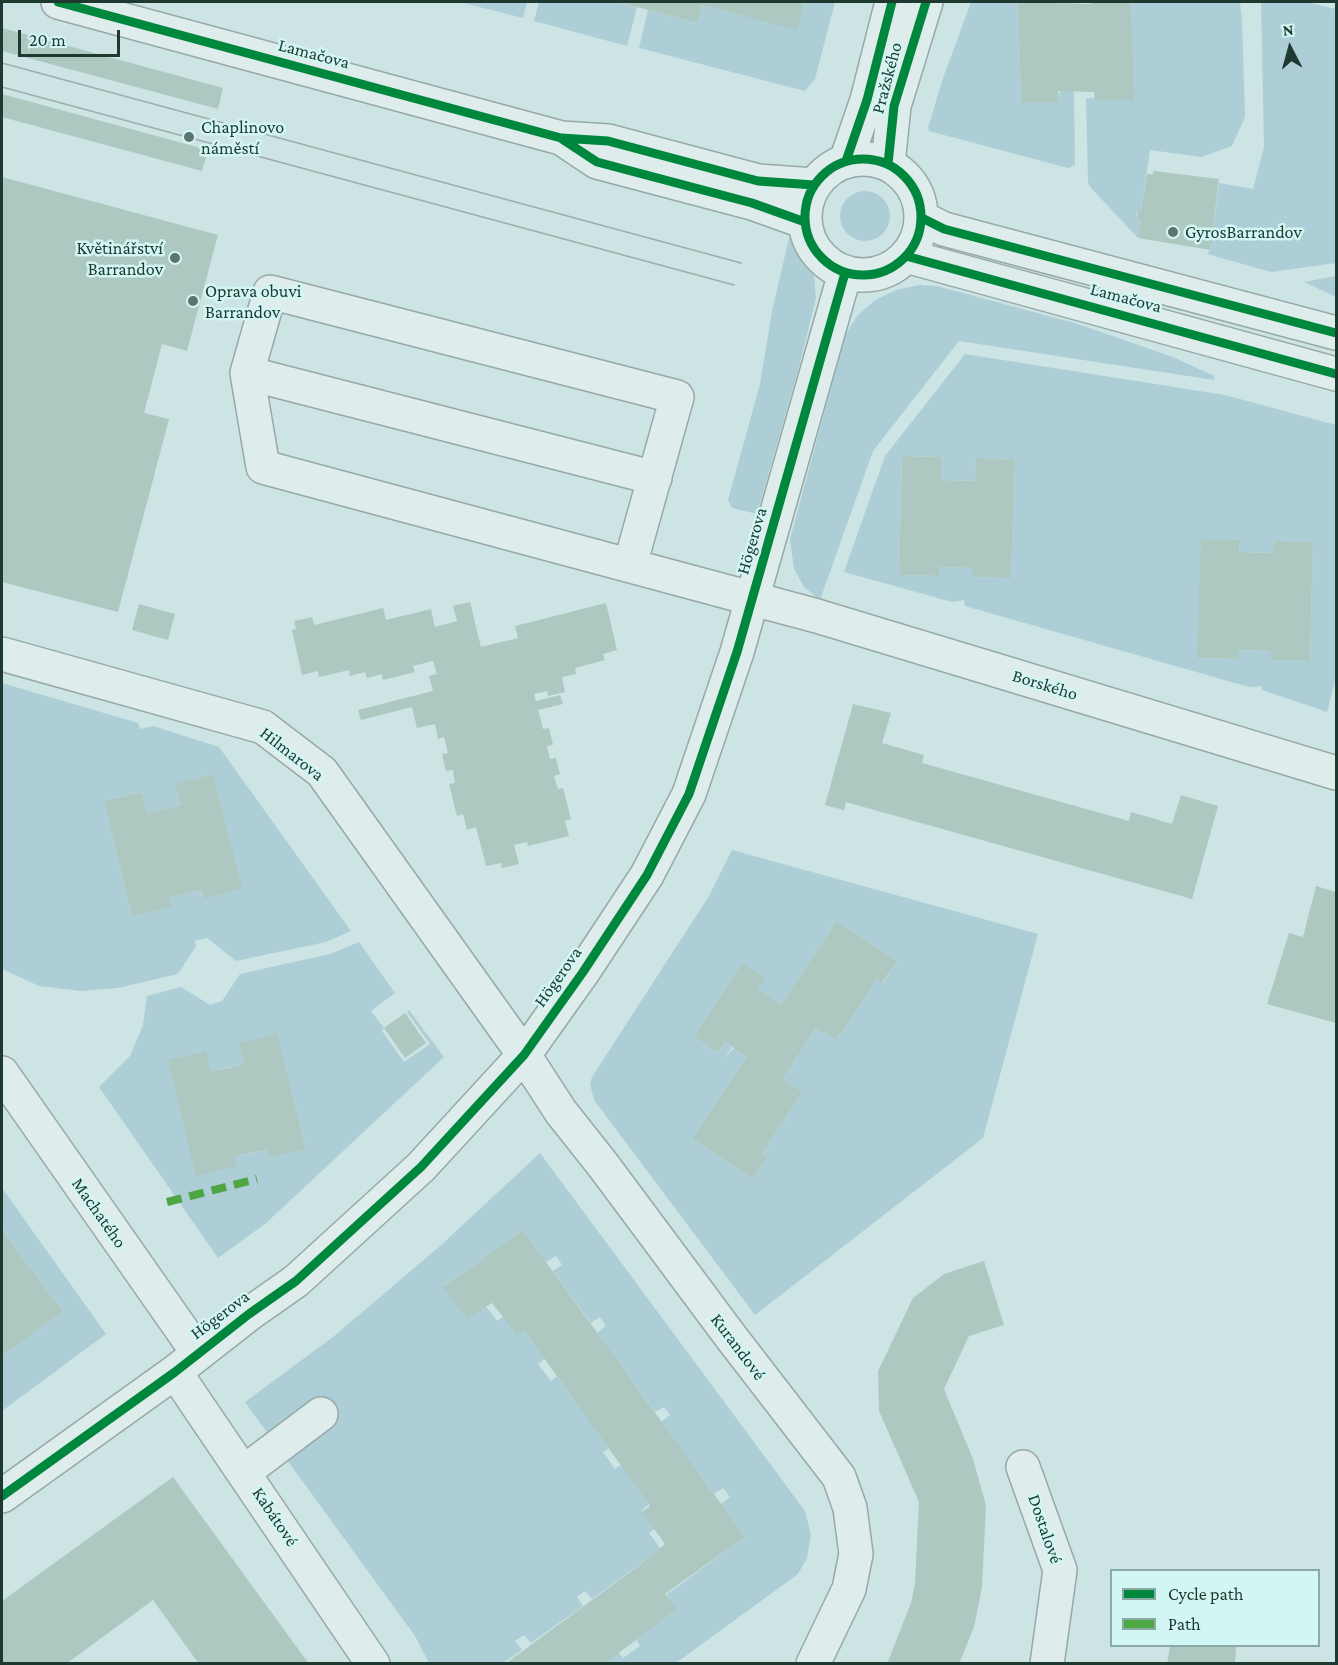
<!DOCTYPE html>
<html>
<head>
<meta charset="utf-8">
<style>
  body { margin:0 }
  #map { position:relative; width:1338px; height:1665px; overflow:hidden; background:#cce4e3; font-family:"Crimson Pro",serif }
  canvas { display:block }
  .frame { position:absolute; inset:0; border:3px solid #1d3930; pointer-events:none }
  .legend { position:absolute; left:1110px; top:1569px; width:210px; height:78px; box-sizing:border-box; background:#d2f6f3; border:2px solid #8aaaa5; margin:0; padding:8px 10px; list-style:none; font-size:18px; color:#1d3930 }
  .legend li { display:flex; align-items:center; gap:12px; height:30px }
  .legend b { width:30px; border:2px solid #8aaaa5 }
  .north { position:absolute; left:1260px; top:18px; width:60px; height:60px; -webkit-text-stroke:4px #d2f6f3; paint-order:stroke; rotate:354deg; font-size:16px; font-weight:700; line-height:24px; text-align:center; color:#1d3930 }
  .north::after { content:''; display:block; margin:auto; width:21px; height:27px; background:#1d3930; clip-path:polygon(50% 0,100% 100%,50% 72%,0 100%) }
  .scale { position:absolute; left:18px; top:30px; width:102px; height:27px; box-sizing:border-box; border:3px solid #1d3930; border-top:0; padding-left:8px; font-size:18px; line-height:21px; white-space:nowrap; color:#1d3930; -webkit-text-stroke:4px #d2f6f3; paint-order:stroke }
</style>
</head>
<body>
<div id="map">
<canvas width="1338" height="1665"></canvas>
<div class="frame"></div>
<ul class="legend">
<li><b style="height:8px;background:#00873e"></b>Cycle path</li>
<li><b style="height:8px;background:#4fa644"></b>Path</li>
</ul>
<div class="north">N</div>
<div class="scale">20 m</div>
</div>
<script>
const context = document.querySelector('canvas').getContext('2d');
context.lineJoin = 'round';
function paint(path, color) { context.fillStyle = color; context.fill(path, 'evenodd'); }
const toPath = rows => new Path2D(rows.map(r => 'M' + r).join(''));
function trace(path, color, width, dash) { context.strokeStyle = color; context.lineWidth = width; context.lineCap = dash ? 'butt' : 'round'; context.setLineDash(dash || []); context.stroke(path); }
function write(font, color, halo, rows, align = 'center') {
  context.font = font + ' "Crimson Pro",serif'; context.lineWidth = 5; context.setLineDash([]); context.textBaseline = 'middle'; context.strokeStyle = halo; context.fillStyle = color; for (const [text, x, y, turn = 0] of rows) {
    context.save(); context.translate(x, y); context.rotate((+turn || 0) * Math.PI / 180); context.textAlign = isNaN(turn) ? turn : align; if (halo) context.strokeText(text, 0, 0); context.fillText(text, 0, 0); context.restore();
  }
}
paint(toPath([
  [459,2,527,2,523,18],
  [539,2,615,2,637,7,627,46,534,21],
  [804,2,835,2,815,79,805,91,639,48,648,10,697,23,702,5,796,29],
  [971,2,1018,2,1021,101,1059,100,1060,91,1074,91,1075,165,1068,168,929,131,928,128,942,81],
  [1131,2,1240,2,1242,20,1245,117,1232,146,1201,157,1150,150,1141,211,1137,211,1136,219,1141,221,1138,238,1091,188,1088,183,1086,98,1133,98],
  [1261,2,1306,2,1336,9,1336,263,1271,272,1207,254,1210,250,1219,183,1253,189,1264,147],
  '840 216a25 25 0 1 1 50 0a25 25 0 1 1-50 0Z',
  [790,234,805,256,814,276,816,298,798,371,757,514,732,508,728,500,760,384,772,311],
  [1336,276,1336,297,1304,282],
  [919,285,937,286,1078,324,1173,357,1214,376,1214,380,959,341,873,451,820,600,804,587,794,569,790,539,845,336,857,316,875,300,896,290],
  [965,354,1225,395,1336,425,1336,678,1327,712,1262,690,1262,686,1249,687,965,606,964,600,952,602,844,572,885,456],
  [902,456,941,457,941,480,975,481,976,458,1015,459,1011,578,973,577,973,568,939,567,939,576,899,575],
  [1240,541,1239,552,1274,553,1313,542,1310,661,1271,660,1271,651,1238,650,1238,659,1197,658],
  [2,683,138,723,140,729,153,726,219,747,351,931,326,942,236,961,207,938,195,941,196,946,178,974,118,988,81,991,39,986,2,969],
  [213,774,241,889,204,899,202,890,169,898,171,907,132,917,104,801,142,792,147,813,181,805,176,784],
  [732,850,1038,934,983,1138,755,1315,594,1100,590,1084,592,1077,709,896],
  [836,921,897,961,883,983,877,979,836,1040,816,1028,783,1079,803,1092,762,1154,768,1157,753,1179,692,1139,747,1057,734,1048,725,1058,732,1047,725,1042,718,1053,694,1037,742,964,757,989,781,1004],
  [359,942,395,993,371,1011,384,1028,382,1031,404,1062,430,1044,407,1012,409,1010,444,1057,265,1224,218,1258,99,1087,130,1056,143,1025,147,996,181,987,210,1005,222,1001,240,974,330,954],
  [277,1034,306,1149,268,1158,266,1150,234,1157,211,1071,244,1064,240,1043],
  [540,1153,805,1511,811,1535,807,1558,798,1574,676,1663,602,1663,618,1652,623,1658,640,1646,636,1639,676,1610,666,1595,745,1537,721,1504,730,1497,723,1488,714,1494,661,1422,670,1415,664,1407,655,1412,597,1333,606,1326,600,1317,591,1323,553,1271,562,1265,556,1256,546,1262,523,1230,444,1286,485,1305,497,1321,503,1317,524,1330,545,1359,538,1364,551,1381,557,1376,609,1448,603,1452,615,1469,621,1465,649,1504,642,1510,656,1528,649,1533,661,1549,592,1599,585,1591,577,1597,583,1606,531,1643,524,1635,515,1641,522,1650,503,1663,429,1663,415,1636,245,1402,333,1337,439,1247],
  [2,1188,106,1334,2,1411,2,1356,63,1312,2,1230]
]), '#aeced7');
paint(toPath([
  [618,2,804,2,797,30,702,5,697,23],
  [1018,2,1091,4,1091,2,1131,2,1134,100,1095,101,1094,92,1058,91,1060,102,1021,103],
  [2,28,223,88,218,109,2,51],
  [2,94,208,150,202,171,2,117],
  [1154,171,1219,179,1210,250,1138,238,1141,221,1136,220,1138,211,1141,211,1147,174,1153,174],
  [2,177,218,235,187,351,162,344,144,413,169,419,118,612,2,582],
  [902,456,941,457,941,480,975,481,976,458,1015,459,1011,578,972,577,973,568,939,567,939,576,899,575],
  [1201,539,1240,540,1239,552,1274,553,1274,541,1313,542,1310,661,1271,660,1271,651,1238,650,1238,659,1197,658],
  [470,602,481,647,518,638,515,626,606,603,617,650,603,654,605,660,575,668,576,674,562,677,565,692,548,696,547,691,534,694,536,701,560,695,563,704,538,710,543,729,549,728,553,745,547,746,550,759,556,758,560,774,554,776,558,789,563,788,571,819,565,821,569,836,528,846,527,842,514,845,519,864,502,868,501,863,486,866,476,827,467,830,463,814,457,816,449,784,455,783,453,770,446,771,442,754,448,753,444,737,438,739,435,724,417,728,412,707,361,720,358,710,433,691,429,676,437,674,433,661,413,666,415,672,383,680,382,674,367,678,365,672,350,676,349,670,319,677,318,671,302,675,292,630,296,629,294,621,312,617,314,625,383,608,386,620,431,609,435,627,457,621,453,606],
  [139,604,175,614,168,640,132,630],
  [853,704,891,713,882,743,924,755,922,763,1129,821,1131,812,1172,824,1181,795,1218,806,1192,899,846,802,844,810,825,805],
  [213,774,242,889,204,899,202,890,169,898,172,907,132,917,104,801,142,792,147,813,181,805,175,784],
  [1316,886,1336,892,1336,1023,1267,1004,1289,933,1303,937],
  [836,921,897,961,882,983,877,979,836,1040,816,1028,783,1079,803,1092,762,1154,768,1157,753,1179,692,1139,747,1057,725,1042,718,1053,694,1037,742,963,765,978,757,989,781,1004],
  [405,1013,426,1043,405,1058,384,1028],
  [277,1033,306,1149,268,1158,266,1150,250,1153,234,1157,236,1166,196,1176,168,1060,206,1051,211,1071,228,1068,244,1064,239,1043],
  [2,1230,63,1312,2,1356],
  [523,1230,745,1537,665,1594,677,1609,604,1664,505,1664,641,1564,665,1544,642,1512,650,1506,524,1330,517,1335,492,1303,467,1319,443,1287],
  [984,1261,1004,1325,969,1336,944,1389,973,1459,986,1505,982,1587,974,1627,959,1664,887,1664,911,1603,915,1583,919,1502,879,1411,878,1371,913,1298,944,1274],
  [173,1477,309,1664,199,1664,153,1600,66,1664,2,1664,2,1601],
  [1170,1646,1236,1646,1235,1664,1167,1664]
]), '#adc8c1');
const minor = toPath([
  [58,2,561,138,608,141,758,181,814,185],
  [564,140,597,162,752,203,805,222],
  '805 217a58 58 0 1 1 116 0a58 58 0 1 1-116 0Z',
  [846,161,867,100,892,2],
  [888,164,894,106,926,2],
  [922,218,944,229,1336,333],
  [906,256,1336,374],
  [247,373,655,478],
  [630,565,677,397,270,292,247,373,263,467,817,616,1336,773],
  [2,654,263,727,322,772,524,1055,561,1112,603,1165,731,1337,839,1477,850,1508,856,1554,849,1589,813,1664],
  [2,1073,198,1353],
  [175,1372,373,1664],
  [1023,1467,1060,1570,1047,1664],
  [244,1472,321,1414],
  [2,1496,175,1372,249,1314,296,1281,421,1167,524,1055,583,972,647,875,689,794,737,652,845,273]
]);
trace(minor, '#96a9a6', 36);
trace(minor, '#dfecec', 33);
trace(toPath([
  [2,63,741,263],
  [2,87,734,285]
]), '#9facaa', 1.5);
trace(toPath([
  [167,1202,257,1179]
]), '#4fa644', 8, [15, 8]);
trace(toPath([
  [58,2,561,138,608,141,758,181,814,185],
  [562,139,597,162,752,203,805,222],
  '805 217a58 58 0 1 1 116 0a58 58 0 1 1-116 0Z',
  [846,161,867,100,892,2],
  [888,164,894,106,926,2],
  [922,218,944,229,1336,333],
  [906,256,1336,374],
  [2,1496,175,1372,249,1314,296,1281,421,1167,524,1055,583,972,647,875,689,794,737,652,845,273]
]), '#00873e', 9);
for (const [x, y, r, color] of [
  [189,137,6,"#5a756f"],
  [1173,232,6,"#5a756f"],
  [175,258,6,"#5a756f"],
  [193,301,6,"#5a756f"]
]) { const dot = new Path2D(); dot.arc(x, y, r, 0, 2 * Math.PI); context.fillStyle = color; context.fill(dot); trace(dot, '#d2f6f3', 2); }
write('18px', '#1d3930', '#d2f6f3', [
  ["Lamačova",314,54,15],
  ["Pražského",887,78,-75],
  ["Lamačova",1126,298,15],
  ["Högerova",752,541,-74],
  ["Borského",1045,685,17],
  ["Hilmarova",292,754,38],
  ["Högerova",558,977,-55],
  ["Machatého",99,1213,55],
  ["Högerova",220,1315,-37],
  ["Kurandové",738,1347,53],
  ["Kabátové",275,1517,56],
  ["Dostalové",1045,1529,71]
]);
write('18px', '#1d3930', '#d2f6f3', [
  ["Chaplinovo",201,127],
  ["náměstí",201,148],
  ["GyrosBarrandov",1185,232],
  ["Květinářství",163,248,"right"],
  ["Barrandov",163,269,"right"],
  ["Oprava obuvi",205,291],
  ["Barrandov",205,312]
], 'left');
</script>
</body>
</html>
